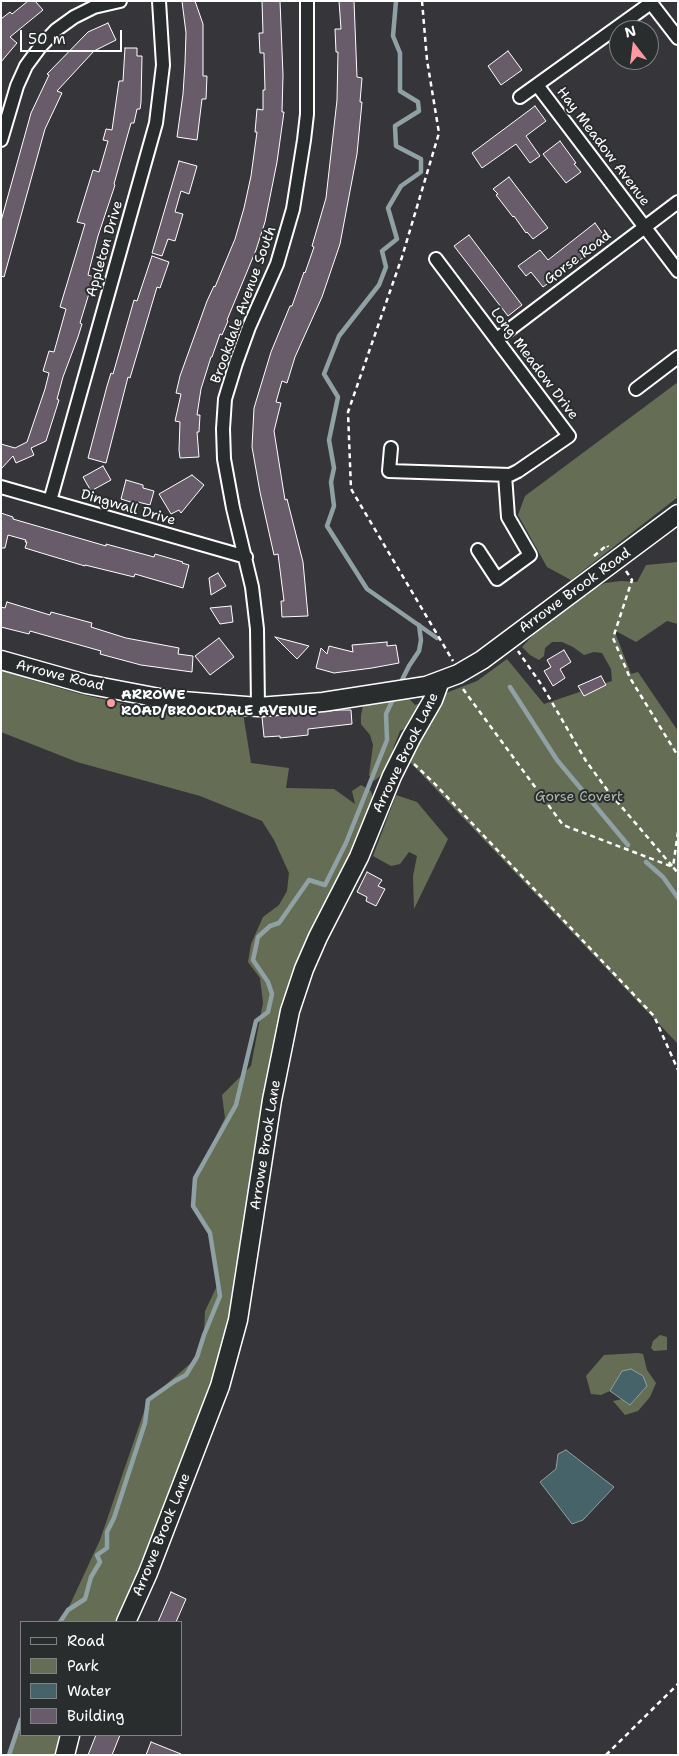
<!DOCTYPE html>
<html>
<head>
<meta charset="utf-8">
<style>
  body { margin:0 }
  #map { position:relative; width:679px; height:1756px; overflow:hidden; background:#36363a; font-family:"Shantell Sans",sans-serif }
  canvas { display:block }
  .frame { position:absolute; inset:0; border:2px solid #fff; pointer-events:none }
  .legend { position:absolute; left:20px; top:1621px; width:162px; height:115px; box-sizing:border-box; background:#2a2d2e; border:1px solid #7f8182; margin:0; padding:6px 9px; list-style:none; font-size:15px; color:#fff }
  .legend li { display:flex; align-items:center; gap:10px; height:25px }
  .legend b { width:25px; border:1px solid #7f8182 }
  .north { position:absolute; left:609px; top:20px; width:50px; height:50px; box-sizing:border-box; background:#2a2d2e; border:1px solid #7f8182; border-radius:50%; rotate:345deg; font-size:14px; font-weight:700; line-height:20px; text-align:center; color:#fff }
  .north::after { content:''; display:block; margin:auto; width:18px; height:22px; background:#ff9aa2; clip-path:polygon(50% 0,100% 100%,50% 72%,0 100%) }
  .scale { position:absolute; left:20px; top:30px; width:102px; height:22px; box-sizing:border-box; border:2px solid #fff; border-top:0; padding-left:6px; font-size:15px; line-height:18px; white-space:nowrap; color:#fff; -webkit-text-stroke:4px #2a2d2e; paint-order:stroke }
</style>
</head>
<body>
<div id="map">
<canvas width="679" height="1756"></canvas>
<div class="frame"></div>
<ul class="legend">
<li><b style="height:6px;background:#2a2d2e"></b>Road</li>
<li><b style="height:14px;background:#656e54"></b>Park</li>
<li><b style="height:14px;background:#456368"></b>Water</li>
<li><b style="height:14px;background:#685c6a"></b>Building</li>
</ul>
<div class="north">N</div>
<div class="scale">50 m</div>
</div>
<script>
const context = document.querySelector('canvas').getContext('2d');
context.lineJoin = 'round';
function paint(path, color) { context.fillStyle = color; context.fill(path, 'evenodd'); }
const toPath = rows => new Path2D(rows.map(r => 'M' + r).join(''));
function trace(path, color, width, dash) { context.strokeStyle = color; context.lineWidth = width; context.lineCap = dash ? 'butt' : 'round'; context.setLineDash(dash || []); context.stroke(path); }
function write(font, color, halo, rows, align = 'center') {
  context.font = font + ' "Shantell Sans",sans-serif'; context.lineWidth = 4; context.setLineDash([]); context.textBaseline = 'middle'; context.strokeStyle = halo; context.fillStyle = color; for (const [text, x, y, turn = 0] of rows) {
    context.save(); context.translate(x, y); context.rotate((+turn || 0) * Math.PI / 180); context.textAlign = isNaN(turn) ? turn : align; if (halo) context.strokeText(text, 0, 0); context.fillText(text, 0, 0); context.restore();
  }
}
paint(toPath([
  [678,382,678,497,571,580,547,567,518,515,525,496],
  [678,562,678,624,667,621,636,642,614,630,631,674,638,672,678,731,678,1044,411,763,406,751,404,729,400,731,394,746,390,764,385,772,374,781,369,775,373,745,370,735,361,724,361,715,363,706,370,702,406,695,415,705,477,681,507,659,544,704,612,681,611,669,602,653,594,652,584,655,573,647,562,642,552,642,545,648,544,656,539,660,530,655,522,647,534,634,548,624,585,593,605,583,621,581,637,582,646,565],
  [1,671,80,694,138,707,209,713,243,713,251,763,289,768,286,788,334,789,355,804,352,791,361,785,371,791,374,801,351,850,347,861,295,968,282,1016,229,1323,217,1370,166,1510,117,1622,62,1622,100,1540,148,1400,198,1357,204,1335,205,1311,217,1286,210,1233,193,1206,195,1178,225,1118,222,1095,251,1066,263,1003,260,978,248,962,251,944,263,917,279,905,287,891,289,873,274,840,262,821,200,796,77,762,1,732],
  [396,795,417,802,448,839,414,909,413,876,417,856,409,852,400,864,391,866,373,856],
  [660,1335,667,1337,667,1350,654,1351,651,1348,653,1341],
  [638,1353,643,1354,647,1370,656,1383,650,1397,638,1411,625,1415,613,1401,622,1399,630,1405,647,1386,622,1371,610,1391,601,1395,591,1394,586,1376,604,1355],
  [21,1718,21,1735,62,1735,56,1755,9,1755]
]), '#656e54');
const water = toPath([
  [631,1369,643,1376,647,1386,630,1405,610,1391,622,1371,631,1369],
  [566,1450,614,1487,583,1520,572,1524,540,1482,556,1469,558,1454,566,1450]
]);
paint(water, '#456368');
trace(water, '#8fa1a4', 1);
trace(toPath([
  [396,1,393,36,400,53,400,91,418,102,419,111,395,126,396,146,421,159,421,172,401,186,388,208,397,239,382,251,386,267,379,285,339,336,324,374,338,397,329,440,334,468,331,482,334,506,327,526,367,589,437,638],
  [399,686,409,666,419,651,421,640,419,625],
  [510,687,557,760,628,845],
  [646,862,663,877,678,898],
  [60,1622,68,1610,85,1599,91,1577,100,1562,97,1555,107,1548,107,1532,114,1518,145,1423,148,1400,175,1381,186,1375,197,1357,204,1335,220,1296,210,1233,193,1206,195,1178,236,1105,256,1021,268,1012,272,994,268,982,253,960,258,937,270,926,279,923,309,880,325,885,346,843,387,740,386,714,395,695],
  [9,1755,21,1719]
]), '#8fa1a4', 4.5);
const building = toPath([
  [28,1,35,1,43,10,10,37,17,43,1,62,1,19,10,12,12,14,28,1],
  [182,1,195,1,203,24,203,76,207,76,206,99,202,99,197,140,177,137,183,94,185,63,186,33,182,1],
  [262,1,280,1,283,75,282,112,284,112,277,162,265,222,256,250,227,320,228,321,222,335,220,334,212,357,211,357,201,389,197,415,200,415,199,432,197,432,199,457,180,458,179,450,180,422,175,421,181,394,176,393,180,376,207,301,214,286,215,287,235,239,244,208,251,176,257,132,255,132,257,109,263,110,263,90,265,90,264,55,264,53,260,53,259,33,263,33,262,1],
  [339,1,354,1,357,77,362,78,360,102,362,102,357,154,340,244,322,297,295,357,287,383,282,381,276,402,281,403,274,431,285,500,287,499,303,562,308,616,282,617,281,601,284,601,278,554,274,555,260,492,252,447,254,408,271,352,290,306,292,306,304,272,305,273,314,247,312,246,326,198,337,100,338,52,336,52,335,29,341,29,339,1],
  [108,23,116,40,94,51,57,91,62,93,45,129,4,277,1,276,1,221,31,113,49,75,47,74,88,32,108,23],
  [125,48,137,48,137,56,142,56,141,102,140,109,137,109,134,123,131,123,114,184,115,185,98,236,88,275,94,277,80,323,82,324,78,337,63,377,57,399,59,400,46,441,31,448,34,455,16,463,13,456,1,469,1,444,15,448,27,442,45,389,49,373,43,371,49,351,54,352,66,309,60,307,85,224,77,222,93,170,99,172,108,141,103,140,106,129,112,130,119,81,123,81,125,48],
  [508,51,522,70,501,85,488,66,508,51],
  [535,106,546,121,526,136,540,156,530,163,516,144,482,168,472,153,535,106],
  [560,141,576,163,574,164,581,172,566,183,543,154,560,141],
  [179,161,197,166,189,194,181,191,175,212,183,214,175,241,168,239,162,256,152,253,179,161],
  [509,177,548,228,533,239,527,232,526,233,514,216,513,217,496,195,498,194,493,189,509,177],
  [595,223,607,240,543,287,531,272,526,276,518,266,540,250,548,260,595,223],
  [469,235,522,305,508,316,454,246,469,235],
  [152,256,169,262,160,288,157,287,130,378,128,377,106,463,88,458,107,386,111,373,113,374,134,300,137,301,152,256],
  [103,466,111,480,91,491,83,477,103,466],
  [192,475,204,485,181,513,179,510,171,514,159,494,192,475],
  [126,480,143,485,143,488,154,491,150,505,138,502,137,504,121,499,126,480],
  [1,513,13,517,13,519,106,546,106,544,154,557,155,554,183,562,182,563,189,565,183,588,135,574,134,577,85,565,85,566,48,555,25,548,27,542,25,542,26,540,8,535,5,548,1,548,1,513],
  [218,573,226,586,211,595,209,578,218,573],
  [7,602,50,615,51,612,92,623,91,627,126,638,179,648,178,654,193,656,192,672,141,665,100,654,101,651,30,631,29,634,1,627,1,607,5,608,7,602],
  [231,606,233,622,220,624,210,608,231,606],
  [275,637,309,646,297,659,275,637],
  [219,638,234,657,210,675,195,656,219,638],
  [387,642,387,646,396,645,399,663,372,668,334,673,316,668,321,648,327,654,329,646,353,652,352,645,387,642],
  [564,650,571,662,560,669,565,678,553,686,544,671,551,667,547,660,564,650],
  [601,676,606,685,584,696,578,686,601,676],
  [339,710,351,710,352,724,308,729,308,735,280,738,280,736,264,737,262,717,339,710],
  [367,872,382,880,378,886,385,889,376,906,366,901,367,897,357,892,367,872],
  [171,1592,186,1599,176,1622,158,1622,171,1592],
  [96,1735,120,1735,112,1755,88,1755,96,1735],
  [151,1742,181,1754,181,1755,146,1755,151,1742]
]);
paint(building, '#685c6a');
trace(building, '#fff', 1);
const street = toPath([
  [537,85,678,271],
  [520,97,651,3,678,38],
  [1,140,17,86,26,66,40,47,56,30,74,17,94,7,120,1],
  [497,339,678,202],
  [636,389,678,357],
  [391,448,389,471,510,475,518,471,569,436,436,259],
  [1,487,246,557],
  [50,501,156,123,163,65,159,1],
  [478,550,497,579,530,555,508,517,505,475],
  [258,707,257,629,252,587,233,508,224,459,223,429,225,399,236,363,249,327,277,264,293,209,304,140,307,114,307,1]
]);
const secondary = toPath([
  [1,660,86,684,170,700,258,707,323,702,426,686,458,674,482,660,678,514],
  [126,1622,148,1573,220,1386,238,1320,272,1100,290,1011,304,969,318,937,359,857,392,776,411,738,433,700,440,681],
  [65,1755,70,1735]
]);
trace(street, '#fff', 16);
trace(secondary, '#fff', 21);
trace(toPath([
  [422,1,427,60,439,133,402,257,348,412,351,489,453,661],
  [594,556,607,545,608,547],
  [626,571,632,580,613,638,630,678,678,756],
  [463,689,563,825,673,867,608,791,586,761,543,687,518,651],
  [414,764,434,783,654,1016,678,1070],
  [678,832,673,867,678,873],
  [606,1755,678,1684]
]), '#fff', 2.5, [5, 4]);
trace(street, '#2a2d2e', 12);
trace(secondary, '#2a2d2e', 18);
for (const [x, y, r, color] of [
  [111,703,5,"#ff9aa2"]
]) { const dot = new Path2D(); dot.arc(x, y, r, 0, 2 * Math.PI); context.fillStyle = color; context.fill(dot); trace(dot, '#2a2d2e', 2); }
write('14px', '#fff', '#2a2d2e', [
  ["Hay Meadow Avenue",603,147,53],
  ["Appleton Drive",105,249,-74],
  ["Gorse Road",578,258,-37],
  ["Brookdale Avenue South",244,305,-70],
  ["Long Meadow Drive",534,364,53],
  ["Dingwall Drive",128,508,16],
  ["Arrowe Brook Road",575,591,-36],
  ["Arrowe Road",60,676,14],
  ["Arrowe Brook Lane",406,753,-64],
  ["Arrowe Brook Lane",266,1145,-81],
  ["Arrowe Brook Lane",162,1535,-68]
]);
write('bold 14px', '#fff', '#2a2d2e', [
  ["ARROWE",121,695],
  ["ROAD/BROOKDALE AVENUE",121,711]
], 'left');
write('14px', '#b2b6aa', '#2a2d2e', [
  ["Gorse Covert",579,797]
]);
</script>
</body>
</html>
